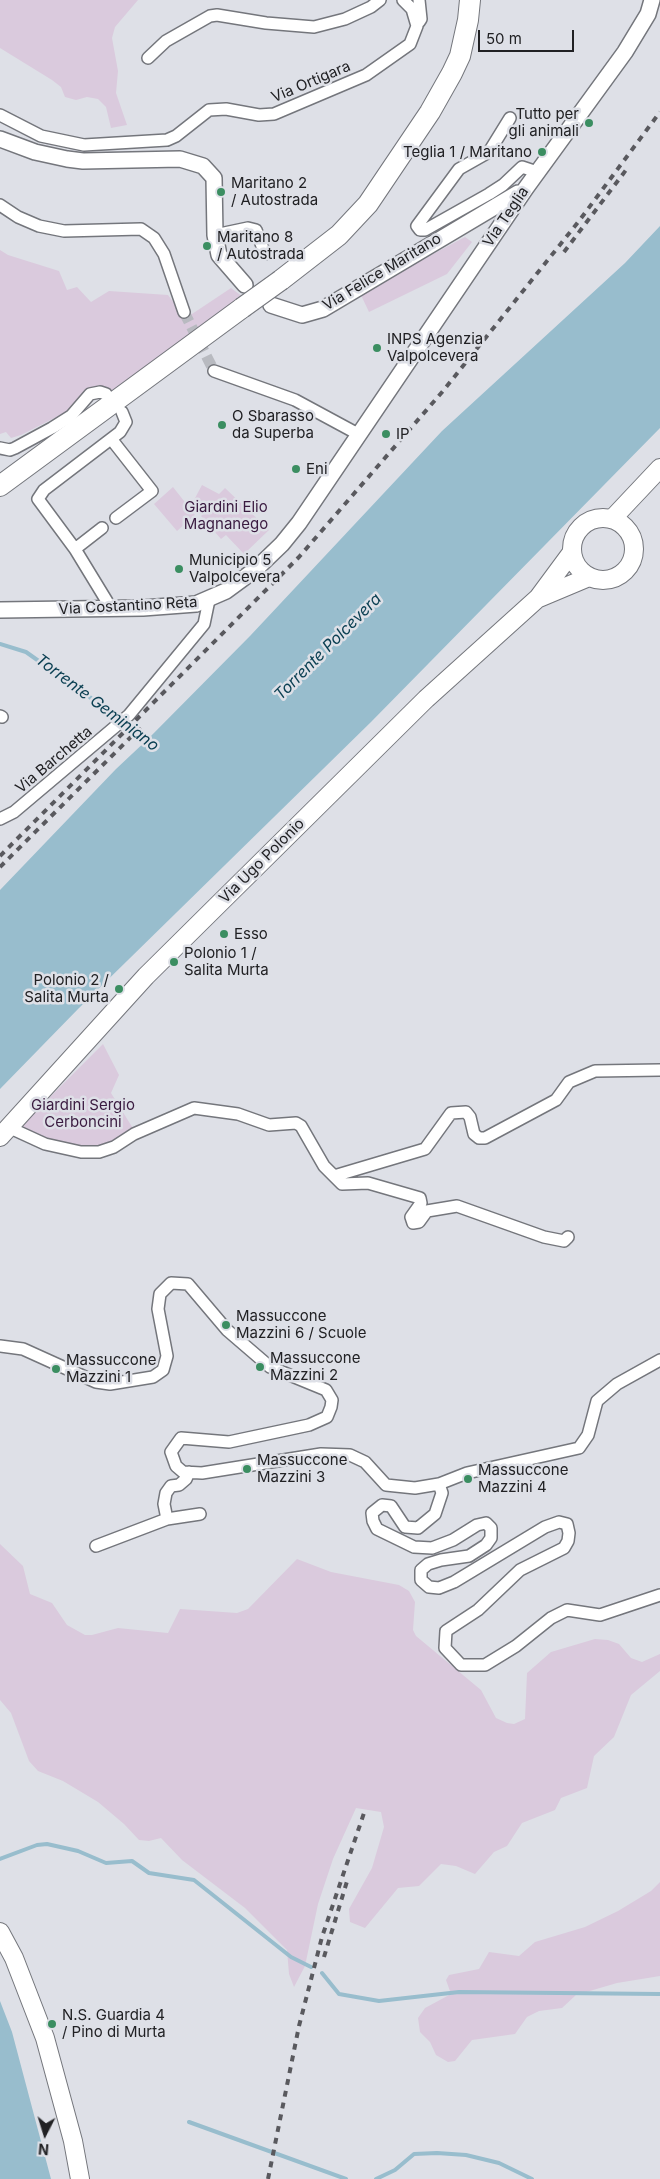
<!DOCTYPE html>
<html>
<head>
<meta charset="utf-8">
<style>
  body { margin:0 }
  #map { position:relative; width:660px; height:2179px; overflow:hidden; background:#dee0e7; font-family:Inter,sans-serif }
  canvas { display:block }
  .north { position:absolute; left:20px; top:2109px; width:50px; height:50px; -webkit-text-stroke:4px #dee0e7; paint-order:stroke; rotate:185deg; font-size:14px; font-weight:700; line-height:20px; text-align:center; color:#212124 }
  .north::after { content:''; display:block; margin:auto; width:18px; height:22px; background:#212124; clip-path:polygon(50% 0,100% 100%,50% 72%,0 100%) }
  .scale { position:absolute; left:478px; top:30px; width:96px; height:22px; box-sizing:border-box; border:2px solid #212124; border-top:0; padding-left:6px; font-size:15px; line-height:18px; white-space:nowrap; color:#212124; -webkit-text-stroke:4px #dee0e7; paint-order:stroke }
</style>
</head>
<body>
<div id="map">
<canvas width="660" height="2179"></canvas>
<div class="north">N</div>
<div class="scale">50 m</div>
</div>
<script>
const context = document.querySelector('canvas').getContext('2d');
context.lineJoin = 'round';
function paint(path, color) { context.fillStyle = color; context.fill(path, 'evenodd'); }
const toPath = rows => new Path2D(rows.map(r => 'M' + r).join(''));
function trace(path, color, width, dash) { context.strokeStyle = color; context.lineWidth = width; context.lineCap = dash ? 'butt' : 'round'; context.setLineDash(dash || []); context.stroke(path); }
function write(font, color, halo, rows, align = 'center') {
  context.font = font + ' Inter,sans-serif'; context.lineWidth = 5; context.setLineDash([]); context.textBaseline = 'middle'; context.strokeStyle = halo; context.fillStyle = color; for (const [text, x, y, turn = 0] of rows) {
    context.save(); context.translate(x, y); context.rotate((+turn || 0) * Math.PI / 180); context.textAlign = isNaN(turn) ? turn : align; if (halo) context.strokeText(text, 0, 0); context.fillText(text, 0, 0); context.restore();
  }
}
paint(toPath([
  [0,0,138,0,115,27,112,38,118,71,116,93,127,125,111,128,106,107,98,99,87,97,76,100,65,97,61,87,52,80,0,48],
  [465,237,472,242,447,274,369,312,360,293],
  [0,250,8,255,59,271,67,290,77,287,91,302,109,291,168,295,174,303,192,314,231,288,243,297,112,391,101,387,70,410,21,435,11,438,6,432,0,434],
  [202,485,219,494,225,488,269,530,244,554,226,535,221,539,201,516,207,510,194,500],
  [173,487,195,515,177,531,154,504],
  [103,1044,119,1075,111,1093,134,1130,112,1145,95,1150,47,1139,24,1128,23,1124],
  [0,1544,23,1566,30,1594,52,1603,67,1625,85,1635,92,1635,118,1628,168,1633,180,1609,237,1613,248,1609,297,1559,331,1572,399,1585,409,1591,415,1602,413,1630,416,1636,481,1690,496,1718,507,1723,514,1724,525,1719,527,1673,551,1652,595,1639,608,1640,619,1644,631,1658,642,1662,660,1654,660,1671,631,1695,614,1737,594,1756,587,1788,561,1798,555,1810,522,1823,507,1846,494,1852,475,1874,456,1866,441,1864,419,1886,398,1888,365,1928,350,1922,349,1909,372,1868,384,1827,381,1812,356,1808,333,1859,318,1904,305,1966,294,1987,289,1974,287,1950,245,1908,182,1860,161,1838,149,1841,139,1840,124,1824,98,1802,63,1781,38,1771,29,1761,11,1713,0,1700],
  [660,1882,660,1976,617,1983,576,1995,562,2008,539,2011,527,2017,515,2034,472,2040,455,2061,448,2062,436,2055,430,2042,420,2032,418,2018,425,2008,451,1994,446,1980,449,1975,479,1969,489,1952,519,1956,535,1942,585,1927,618,1911,651,1891]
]), '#dacadd');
paint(toPath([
  [660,226,660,428,371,722,79,1008,0,1089,0,890,116,769,149,738,250,636,442,431,625,263],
  [0,2001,12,2032,51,2179,0,2179]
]), '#98bdcd');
trace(toPath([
  [0,644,26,652,153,742],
  [0,1859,37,1845,47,1844,78,1851,106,1863,132,1861,149,1873,194,1880,291,1957,311,1967],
  [322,1973,339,1994,379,2001,459,1992,660,1994],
  [189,2122,346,2179],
  [376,2179,395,2170,414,2154,437,2153,466,2155,499,2163,532,2179]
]), '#98bdcd', 4);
trace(toPath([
  [184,312,214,371]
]), '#b8bac0', 11, [11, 5.5]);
const street = toPath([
  [419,22,421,19,419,0],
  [148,58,166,41,210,16,217,15,266,23,314,27,345,19,371,7,380,0],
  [0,115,41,136,84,145,167,140,176,136,209,110,226,109,259,115,274,114,366,75,410,44,417,26,412,9,403,0],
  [510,118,489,152,459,169,417,226,420,230,425,230,489,194,503,185,522,167,537,172],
  [0,205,18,217,39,226,64,231,141,229,154,238,164,254,184,312],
  [215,235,248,228,256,230,265,254],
  [214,371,295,400,358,434],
  [112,440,152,491,116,518],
  [0,448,10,450,15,448,52,428,71,416,90,394,100,392,106,394],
  [75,549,102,528],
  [111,608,75,549,38,499,44,490,120,432,126,422,122,412],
  [0,716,2,717],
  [0,819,14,812,129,715,204,624,209,600],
  [8,1127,45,1144,81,1152,99,1152,114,1147,134,1134,194,1108,238,1114,269,1125,296,1123,301,1126,324,1166,342,1184,368,1183,420,1198,421,1203,411,1217,413,1223,419,1222,427,1211,457,1206,544,1237,564,1241,568,1237],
  [334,1176,425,1149,451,1113,466,1112,470,1117,474,1134,479,1138,485,1138,556,1100,569,1082,595,1071,660,1070],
  [0,1346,23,1349,96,1382,110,1384,153,1377,163,1370,167,1356,158,1309,160,1294,171,1283,188,1284,227,1330,270,1367,326,1390,332,1400,331,1407,327,1417,309,1425,229,1442,181,1438,171,1452,176,1466,183,1472,202,1473,321,1454,350,1455,365,1462,386,1485,415,1488,439,1484,467,1473,579,1448,588,1435,597,1401,617,1384,660,1360],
  [189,1472,186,1479,179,1485,171,1486,166,1493,164,1504,167,1519,200,1514],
  [439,1484,442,1493,435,1514,418,1528,405,1527,391,1506,382,1505,372,1513,373,1521,377,1529,414,1547,432,1548,453,1540,477,1525,486,1523,491,1528,491,1538,486,1545,469,1556,441,1560,428,1564,421,1570,421,1580,429,1587,439,1588,454,1582,545,1527,559,1522,567,1524,569,1533,568,1541,564,1548,520,1570,478,1610,446,1631,445,1648,461,1665,485,1665,516,1646,551,1618,567,1610,600,1615,660,1595],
  [96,1546,167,1519]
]);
const secondary = toPath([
  [0,139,35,152,67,159,83,161,180,159,203,166,214,178,215,235,219,255,245,285],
  [271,305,302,315,323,309,518,193],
  [0,610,143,608,196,604,226,591,256,569,282,544,299,523,526,188,625,52,648,14,652,0]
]);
const primary = toPath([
  '572 549a31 31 0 1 1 62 0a31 31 0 1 1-62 0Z',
  [612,519,660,468],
  [539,598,589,577],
  [0,1137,146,976,426,699,538,598,572,552],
  [0,1932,14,1958,45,2038,73,2141,80,2179]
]);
const highway = toPath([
  [281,280,339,235,368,204,430,112,452,73,460,56,468,20,470,0],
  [0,486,242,308]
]);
trace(street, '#74767c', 14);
trace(secondary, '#74767c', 18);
trace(primary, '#74767c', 20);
trace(highway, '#74767c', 22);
trace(street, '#fff', 11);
trace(secondary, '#fff', 15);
trace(primary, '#fff', 18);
trace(highway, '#fff', 20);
trace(toPath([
  [564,252,626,170],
  [0,856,299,557,443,391,579,221,660,112],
  [0,867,144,724],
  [324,1957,348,1878],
  [268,2179,299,2026,322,1937,364,1813]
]), '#59595e', 4, [6, 6]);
const highwayBridge = toPath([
  [242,308,281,280]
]);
trace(highwayBridge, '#74767c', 22, []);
trace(highwayBridge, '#fff', 20);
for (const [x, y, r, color] of [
  [589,123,5,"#3b8e61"],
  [542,152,5,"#3b8e61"],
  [221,192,5,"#3b8e61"],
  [207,246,5,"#3b8e61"],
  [377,348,5,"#3b8e61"],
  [222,425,5,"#3b8e61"],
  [386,434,5,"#3b8e61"],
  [296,469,5,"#3b8e61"],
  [179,569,5,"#3b8e61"],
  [224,934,5,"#3b8e61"],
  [174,962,5,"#3b8e61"],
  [119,989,5,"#3b8e61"],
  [226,1325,5,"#3b8e61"],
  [260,1367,5,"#3b8e61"],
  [56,1369,5,"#3b8e61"],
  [247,1469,5,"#3b8e61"],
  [468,1479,5,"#3b8e61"],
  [52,2024,5,"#3b8e61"]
]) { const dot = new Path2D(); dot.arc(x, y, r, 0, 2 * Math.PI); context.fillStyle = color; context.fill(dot); trace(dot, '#dee0e7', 2); }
write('15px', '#212124', '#dee0e7', [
  ["Via Ortigara",311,82,-23],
  ["Via Teglia",506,217,-56],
  ["Via Felice Maritano",382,272,-31],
  ["Via Costantino Reta",128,606,-3],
  ["Via Barchetta",54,760,-40],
  ["Via Ugo Polonio",262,861,-45]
]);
write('15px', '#212124', '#dee0e7', [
  ["Tutto per",579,114,"right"],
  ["gli animali",579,131,"right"],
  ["Teglia 1 / Maritano",532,152,"right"],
  ["Maritano 2",231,183],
  ["/ Autostrada",231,200],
  ["Maritano 8",217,237],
  ["/ Autostrada",217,254],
  ["INPS Agenzia",387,339],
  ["Valpolcevera",387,356],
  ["O Sbarasso",232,416],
  ["da Superba",232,433],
  ["IP",396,434],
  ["Eni",306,469],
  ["Municipio 5",189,560],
  ["Valpolcevera",189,577],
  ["Esso",234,934],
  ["Polonio 1 /",184,953],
  ["Salita Murta",184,970],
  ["Polonio 2 /",109,980,"right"],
  ["Salita Murta",109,997,"right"],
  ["Massuccone",236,1316],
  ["Mazzini 6 / Scuole",236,1333],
  ["Massuccone",270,1358],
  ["Mazzini 2",270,1375],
  ["Massuccone",66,1360],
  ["Mazzini 1",66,1377],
  ["Massuccone",257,1460],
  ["Mazzini 3",257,1477],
  ["Massuccone",478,1470],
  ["Mazzini 4",478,1487],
  ["N.S. Guardia 4",62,2015],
  ["/ Pino di Murta",62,2032]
], 'left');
write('15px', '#3a1b40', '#dee0e7', [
  ["Giardini Elio",226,507],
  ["Magnanego",226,524],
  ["Giardini Sergio",83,1105],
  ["Cerboncini",83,1122]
]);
write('italic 16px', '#0c4053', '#dee0e7', [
  ["Torrente Polcevera",328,647,-45],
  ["Torrente Geminiano",97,703,37]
]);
</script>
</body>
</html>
